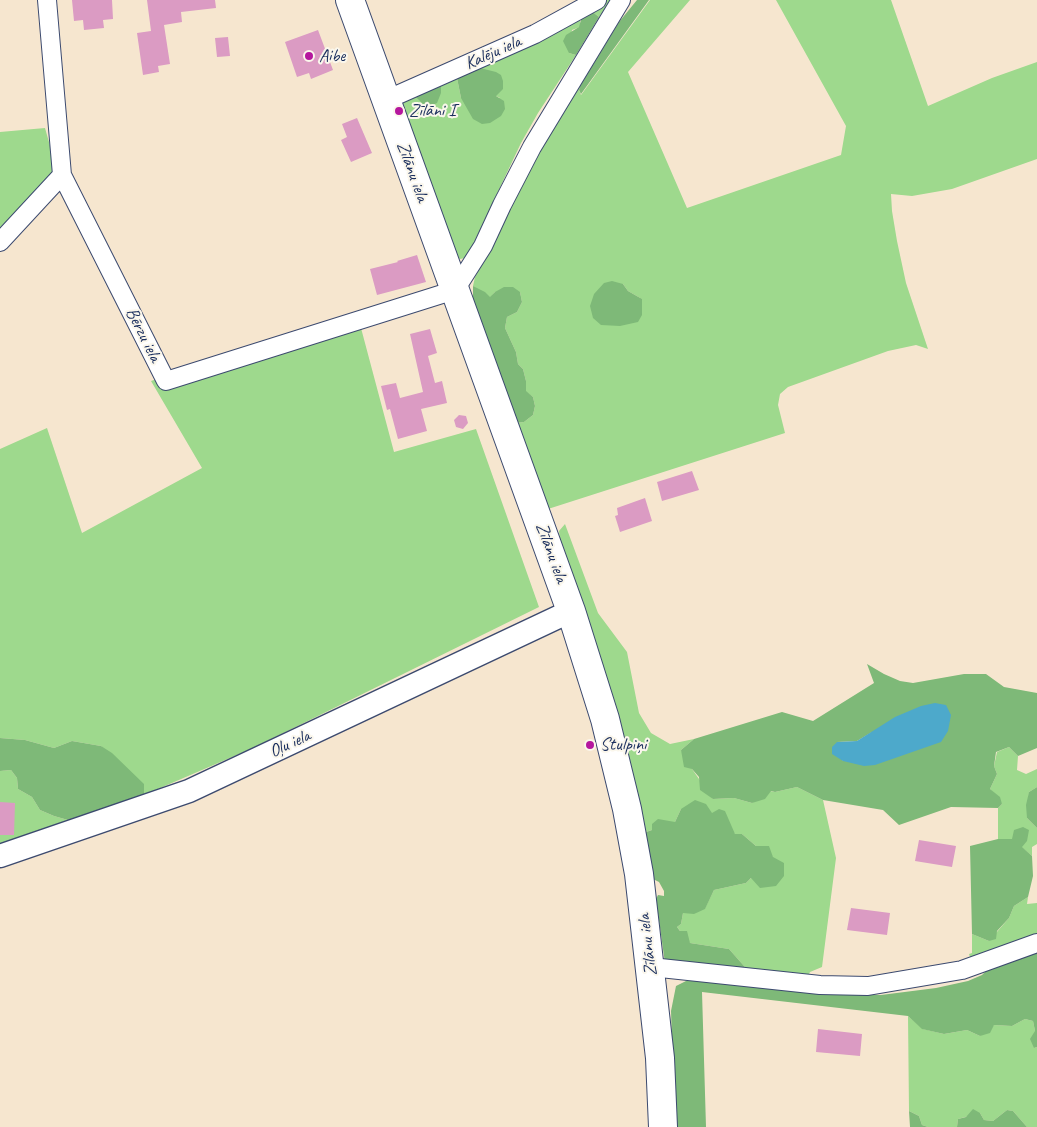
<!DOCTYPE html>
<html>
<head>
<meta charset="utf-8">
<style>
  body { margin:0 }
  canvas { display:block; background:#f6e6cf }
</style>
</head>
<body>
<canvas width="1037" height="1127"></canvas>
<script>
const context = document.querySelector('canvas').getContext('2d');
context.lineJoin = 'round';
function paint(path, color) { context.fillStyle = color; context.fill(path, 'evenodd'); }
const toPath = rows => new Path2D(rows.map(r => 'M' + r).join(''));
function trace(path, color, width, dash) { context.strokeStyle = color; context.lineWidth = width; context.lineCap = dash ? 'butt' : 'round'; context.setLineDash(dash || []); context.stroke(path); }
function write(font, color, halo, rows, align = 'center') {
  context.font = font + ' Caveat,sans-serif'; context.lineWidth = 4; context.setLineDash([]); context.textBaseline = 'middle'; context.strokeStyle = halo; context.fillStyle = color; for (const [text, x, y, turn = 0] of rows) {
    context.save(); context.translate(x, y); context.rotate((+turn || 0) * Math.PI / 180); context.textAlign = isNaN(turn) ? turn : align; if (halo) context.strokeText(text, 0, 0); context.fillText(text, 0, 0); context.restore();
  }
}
paint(toPath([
  [603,0,611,0,599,17,594,13,580,20,580,27,572,30,569,53,576,55,538,113,521,143,469,253,465,258,460,259,456,257,399,105,401,100,441,81,457,78,461,98,500,98,496,96,476,67],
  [650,0,690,0,628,72,687,208,841,155,846,126,776,0,891,0,928,106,992,78,1037,62,1037,159,952,189,912,196,891,194,892,211,897,241,906,283,928,349,916,345,888,351,788,387,780,394,778,405,785,433,548,509,516,423,524,422,533,415,535,406,533,397,526,392,526,381,523,369,518,364,516,352,505,328,507,317,517,312,522,302,520,292,495,292,490,298,473,286,475,277,529,171,550,133,580,86,579,90,581,95],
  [604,284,623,284,628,291,642,299],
  [45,128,58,174,0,240,0,132],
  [357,313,394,452,476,429,539,607,253,748,144,795,101,746,72,741,54,748,25,740,0,738,0,449,47,428,82,533,202,468,151,381],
  [565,524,598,613,627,652,639,713,651,733,670,744,694,739,681,750,692,769,713,799,734,798,752,803,770,791,775,792,797,787,823,800,836,858,822,967,810,972,807,978,752,975,729,949,690,943,677,927,681,924,683,913,705,908,714,890,746,883,773,857,756,846,742,834,735,834,712,813,681,809,675,822,643,833,560,540,559,531],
  [1009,747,1018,756,1017,770,1026,774,1037,769,1037,787,1029,792,1027,818,1037,828,1037,844,1032,847,1032,856,1012,839,998,839,998,808,1002,804,990,789,997,774,994,766,997,752],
  [11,770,17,778,18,789,32,797,40,810,54,816,68,820,28,836,0,845,0,771],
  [1028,897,1027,904,1037,903,1037,936,973,959,970,957,969,954,972,953,972,934,989,941,1009,918,1014,906],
  [908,1016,923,1029,944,1034,967,1030,980,1036,994,1025,1012,1026,1025,1019,1033,1021,1035,1031,1034,1048,1037,1047,1037,1127,1027,1127,1013,1111,1007,1110,993,1121,984,1120,980,1113,958,1119,957,1127,928,1127,922,1125,919,1116,909,1111]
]), '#9ed98d');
paint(toPath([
  [637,0,649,0,581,94,579,90,580,86,619,22],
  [588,13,594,13,599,17,576,55,569,53,563,41,566,35,579,27,582,16],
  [476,67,496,72,501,75,503,81,503,89,496,96,504,101,505,109,501,116,490,123,482,124,473,119,461,98,457,78],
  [441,81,441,93,437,103,430,106,424,105,413,94],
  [612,281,623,284,628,291,642,299,642,315,638,322,620,326,601,325,593,318,590,306,594,294,604,283],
  [473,286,485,292,490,297,495,292,504,287,513,287,520,292,522,302,517,312,507,317,505,328,516,352,518,364,523,369,526,381,526,391,533,397,535,406,533,415,524,422,516,423,473,301],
  [867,664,884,674,900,681,913,683,964,674,986,674,1004,687,1037,693,1037,748,1018,756,1009,747,996,752,994,766,997,774,990,789,1000,797,1002,804,998,808,951,807,899,825,883,810,823,800,797,787,775,792,771,791,765,799,752,803,734,798,713,799,700,790,699,777,692,769,684,767,681,750,694,739,782,712,813,721,874,683],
  [872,732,843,761,837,742,857,741],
  [0,738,25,740,54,748,72,741,101,746,112,753,144,784,144,795,68,820,54,816,40,810,32,797,18,789,17,778,11,770,0,771],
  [1037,787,1037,828,1027,818,1026,805,1029,792],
  [695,800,706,804,712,813,719,809,725,811,735,834,742,834,756,846,769,846,773,857,784,863,784,876,776,886,760,888,751,878,746,883,714,890,705,909,694,914,683,913,681,924,677,927,680,931,687,931,690,943,729,949,752,975,665,963,656,899,658,895,664,896,664,891,659,882,653,879,643,833,652,830,652,824,658,819,675,822,681,809],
  [1023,827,1029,830,1027,841,1022,847,1032,856,1033,876,1028,897,1014,906,1009,918,997,931,996,939,989,941,972,934,970,846,998,839,1012,839,1014,830],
  [1037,948,1037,1047,1034,1048,1030,1039,1035,1031,1033,1021,1025,1019,1012,1026,994,1025,990,1033,980,1036,967,1030,944,1034,922,1029,908,1016,702,992,706,1127,675,1127,671,1011,676,986,688,980,819,993,881,995,936,988,968,981,982,975,990,967],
  [973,1109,980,1113,984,1120,993,1121,1007,1110,1013,1111,1027,1127,957,1127,958,1119,966,1117],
  [909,1111,919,1116,922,1125,928,1127,910,1127]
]), '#7eb978');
paint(toPath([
  [935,703,946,705,951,715,948,731,941,742,875,765,864,766,843,761,832,754,832,747,837,742,857,741,895,717,921,706]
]), '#4da9cb');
paint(toPath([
  [72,0,112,0,113,19,103,20,104,28,84,30,83,20,74,21],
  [147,0,215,0,216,8,181,12,182,22,164,25,170,64,158,66,159,72,143,75,137,33,151,31],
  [318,30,333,70,311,79,309,73,297,77,285,42],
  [228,37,230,56,217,57,215,38],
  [357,118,372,153,351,162,341,140,347,137,342,124],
  [417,255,426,282,377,295,370,269,398,262,397,261],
  [430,329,437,353,428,356,435,383,442,381,447,403,421,409,427,431,398,439,390,409,387,410,381,386,396,383,400,398,423,392,410,334],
  [459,415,466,416,468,423,463,429,456,427,454,420],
  [692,471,699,490,662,501,657,482],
  [645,498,652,521,620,532,615,516,618,515,617,508],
  [0,802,15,803,14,835,0,835],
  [919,840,956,846,952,867,915,861],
  [851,908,890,913,887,935,847,930],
  [818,1029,862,1034,860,1056,816,1052]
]), '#db9bc3');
const minor = toPath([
  [47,0,62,175,166,381,455,290,483,246,502,205,532,147,621,0],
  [386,100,535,34,597,0],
  [0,242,62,175],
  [651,967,820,985,868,986,962,970,1037,943]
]);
const tertiary = toPath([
  [0,856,189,791,571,611]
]);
const trunk = toPath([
  [350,0,571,611,605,719,627,809,639,874,660,1058,663,1127]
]);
trace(minor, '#3c4a6f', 20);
trace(tertiary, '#3c4a6f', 25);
trace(trunk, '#3c4a6f', 30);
trace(minor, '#fff', 18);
trace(tertiary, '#fff', 22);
trace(trunk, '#fff', 28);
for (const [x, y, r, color] of [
  [309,56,5,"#b5179e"],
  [399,111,5,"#b5179e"],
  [590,745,5,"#b5179e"]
]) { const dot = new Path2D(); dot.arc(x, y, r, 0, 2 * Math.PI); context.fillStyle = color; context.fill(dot); trace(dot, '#fbf7ec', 2); }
write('18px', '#1b2f5e', '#fbf7ec', [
  ["Kalēju iela",493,53,-24],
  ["Zīlānu iela",412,172,70],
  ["Bērzu iela",143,335,63],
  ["Zīlānu iela",551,553,70],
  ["Oļu iela",290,744,-25],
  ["Zīlānu iela",648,945,-97]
]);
write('18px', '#1b2f5e', '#fbf7ec', [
  ["Aibe",319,56],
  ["Zīlāni I",409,111],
  ["Stulpiņi",600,745]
], 'left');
</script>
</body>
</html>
